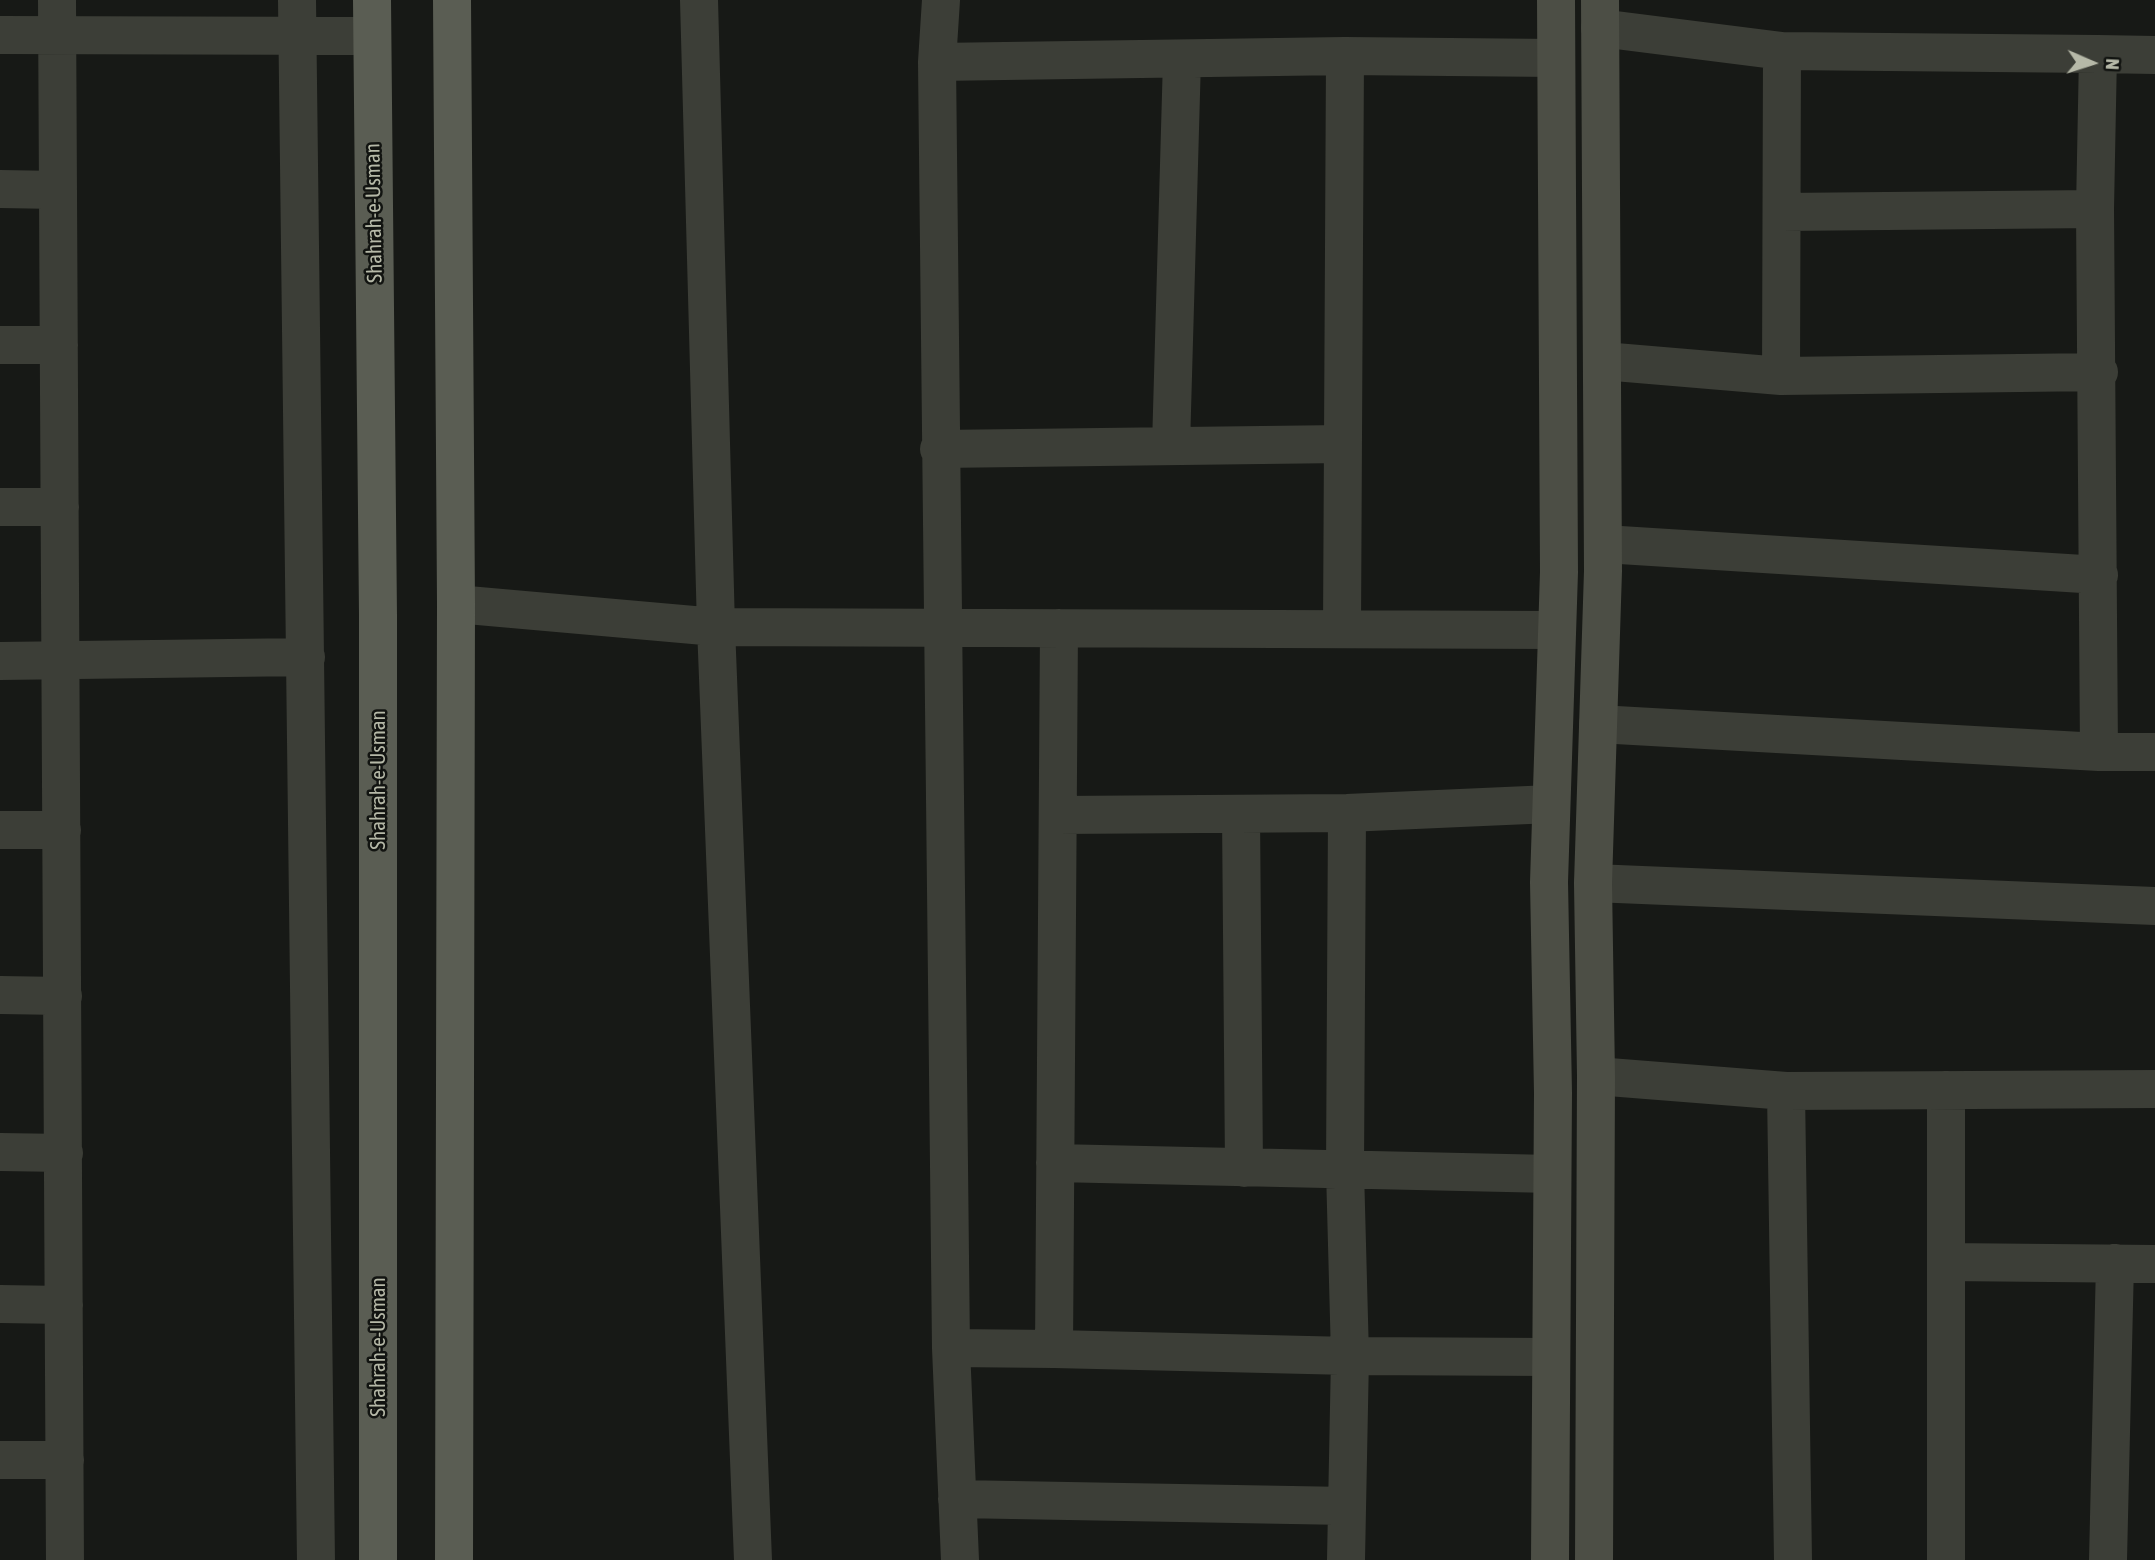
<!DOCTYPE html>
<html>
<head>
<meta charset="utf-8">
<style>
  body { margin:0 }
  #map { position:relative; width:2155px; height:1560px; overflow:hidden; background:#171916; font-family:"Asap Condensed",sans-serif }
  canvas { display:block }
  .north { position:absolute; left:2057px; top:28px; width:70px; height:70px; -webkit-text-stroke:5px #121411; paint-order:stroke; rotate:93deg; font-size:19px; font-weight:700; line-height:28px; text-align:center; color:#b6b9a8 }
  .north::after { content:''; display:block; margin:auto; width:24px; height:32px; background:#b6b9a8; clip-path:polygon(50% 0,100% 100%,50% 72%,0 100%) }
</style>
</head>
<body>
<div id="map">
<canvas width="2155" height="1560"></canvas>
<div class="north">N</div>
</div>
<script>
const context = document.querySelector('canvas').getContext('2d');
context.lineJoin = 'round';
const toPath = rows => new Path2D(rows.map(r => 'M' + r).join(''));
function trace(path, color, width, dash) { context.strokeStyle = color; context.lineWidth = width; context.lineCap = dash ? 'butt' : 'round'; context.setLineDash(dash || []); context.stroke(path); }
function write(font, color, halo, rows, align = 'center') {
  context.font = font + ' "Asap Condensed",sans-serif'; context.lineWidth = 5; context.setLineDash([]); context.textBaseline = 'middle'; context.strokeStyle = halo; context.fillStyle = color; for (const [text, x, y, turn = 0] of rows) {
    context.save(); context.translate(x, y); context.rotate((+turn || 0) * Math.PI / 180); context.textAlign = isNaN(turn) ? turn : align; if (halo) context.strokeText(text, 0, 0); context.fillText(text, 0, 0); context.restore();
  }
}
trace(toPath([
  [57,0,65,1560],
  [297,0,316,1560],
  [699,0,716,627,753,1560],
  [1600,28,1782,51,2098,54,2095,209,2099,752],
  [0,35,372,36],
  [1782,51,1781,376,2099,372],
  [2098,54,2155,55],
  [937,62,941,0],
  [0,189,58,190],
  [1782,212,2095,209],
  [0,345,59,345],
  [1603,361,1781,376],
  [1171,446,1182,59],
  [939,449,1343,444],
  [0,507,60,507],
  [1604,544,2099,575],
  [456,604,716,627,1556,630],
  [1342,629,1345,56],
  [0,661,306,657],
  [1598,724,2099,752,2155,752],
  [1241,814,1244,1168],
  [1058,815,1347,813,1551,804],
  [0,830,62,830],
  [1593,883,2155,906],
  [0,995,63,996],
  [1596,1076,1786,1091,2155,1089],
  [1946,1090,1946,1560],
  [1786,1091,1793,1560],
  [0,1152,64,1153],
  [1055,1163,1552,1174],
  [1946,1262,2155,1264],
  [0,1304,64,1305],
  [951,1348,937,62,1345,56,1555,58],
  [1054,1349,1350,1356,1551,1357],
  [0,1460,65,1460],
  [957,1499,1347,1506],
  [960,1560,951,1348,1054,1349,1059,628],
  [1346,1560,1350,1356,1345,1170,1347,813],
  [2108,1560,2115,1263]
]), '#3c3e37', 38);
trace(toPath([
  [1550,1560,1553,1093,1549,882,1559,572,1556,0],
  [1594,1560,1596,1076,1593,883,1603,571,1600,0]
]), '#4c4e45', 38);
trace(toPath([
  [372,0,378,615,378,1560],
  [452,0,456,604,454,1560]
]), '#5a5d53', 38);
write('21px', '#b6b9a8', '#121411', [
  ["Shahrah-e-Usman",374,213,-91],
  ["Shahrah-e-Usman",378,780,-90],
  ["Shahrah-e-Usman",378,1347,-90]
]);
</script>
</body>
</html>
